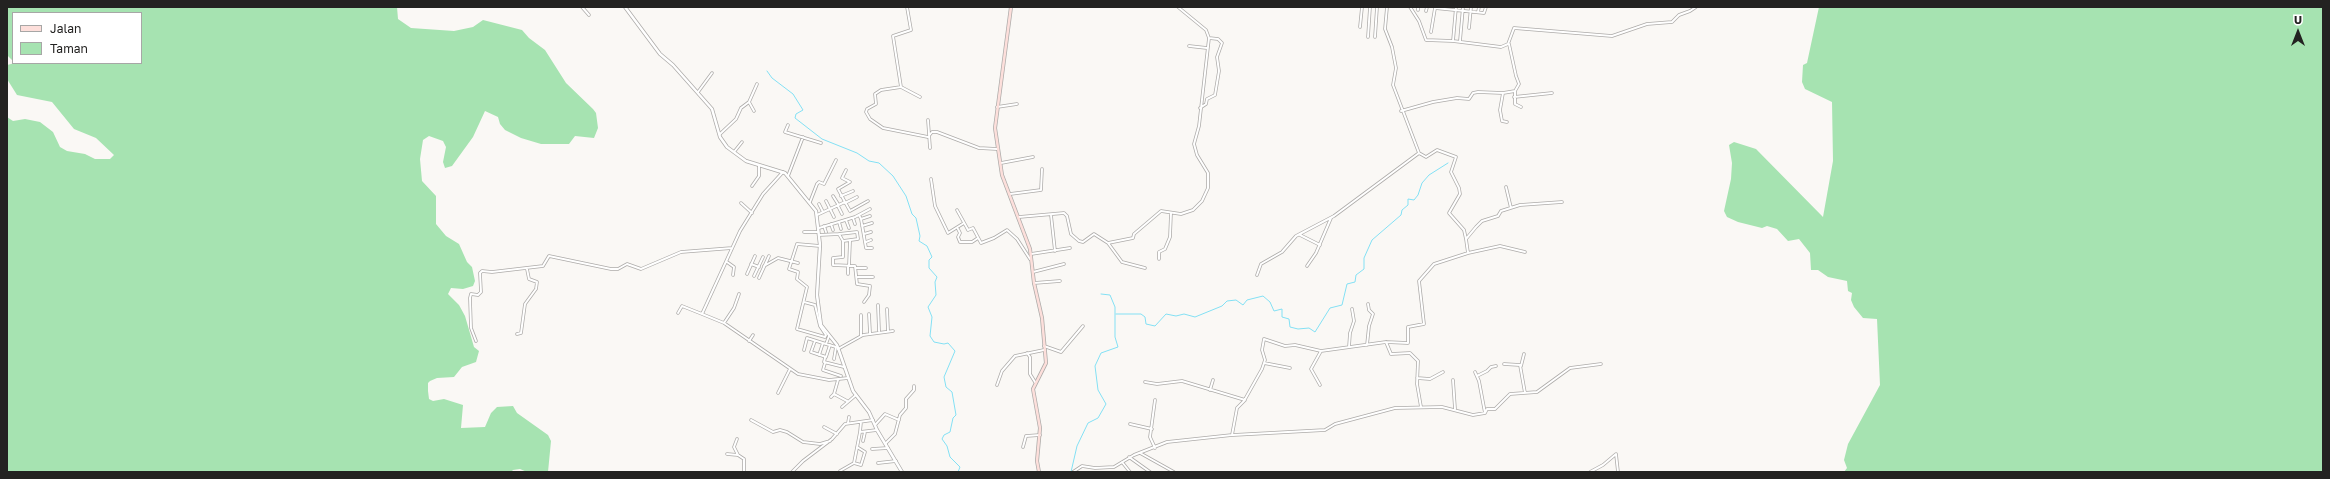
<!DOCTYPE html>
<html>
<head>
<meta charset="utf-8">
<style>
  body { margin:0 }
  #map { position:relative; width:2330px; height:479px; overflow:hidden; background:#faf8f5; font-family:"Golos Text",sans-serif }
  canvas { display:block }
  .frame { position:absolute; inset:0; border:8px solid #232221; pointer-events:none }
  .legend { position:absolute; left:12px; top:12px; width:130px; height:52px; box-sizing:border-box; background:#fff; border:1px solid #a7a7a6; margin:0; padding:5px 7px; list-style:none; font-size:12px; color:#232221 }
  .legend li { display:flex; align-items:center; gap:8px; height:20px }
  .legend b { width:20px; border:1px solid #a7a7a6 }
  .north { position:absolute; left:2278px; top:12px; width:40px; height:40px; -webkit-text-stroke:3px #fff; paint-order:stroke; rotate:0deg; font-size:11px; font-weight:700; line-height:16px; text-align:center; color:#232221 }
  .north::after { content:''; display:block; margin:auto; width:14px; height:18px; background:#232221; clip-path:polygon(50% 0,100% 100%,50% 72%,0 100%) }
</style>
</head>
<body>
<div id="map">
<canvas width="2330" height="479"></canvas>
<div class="frame"></div>
<ul class="legend">
<li><b style="height:5px;background:#fddfdb"></b>Jalan</li>
<li><b style="height:11px;background:#a6e3b1"></b>Taman</li>
</ul>
<div class="north">U</div>
</div>
<script>
const context = document.querySelector('canvas').getContext('2d');
context.lineJoin = 'round';
function paint(path, color) { context.fillStyle = color; context.fill(path, 'evenodd'); }
const toPath = rows => new Path2D(rows.map(r => 'M' + r).join(''));
function trace(path, color, width, dash) { context.strokeStyle = color; context.lineWidth = width; context.lineCap = dash ? 'butt' : 'round'; context.setLineDash(dash || []); context.stroke(path); }
paint(toPath([
  [7,7,397,7,398,19,411,28,454,31,473,27,483,20,522,30,529,38,545,50,566,83,593,109,596,113,598,128,594,138,575,136,569,144,541,144,521,138,505,130,500,124,498,117,485,111,473,137,452,166,445,168,443,162,446,147,443,141,429,136,423,140,420,159,422,181,436,196,436,224,446,236,459,244,467,262,472,267,475,281,473,286,463,289,451,288,448,294,459,305,465,316,474,347,479,351,476,362,462,367,454,377,437,378,430,381,428,383,428,391,429,399,433,401,444,399,463,405,461,428,485,427,491,413,497,407,513,406,517,413,548,435,551,441,548,472,527,472,520,469,513,470,511,472,7,472,7,117,13,121,25,119,40,122,53,132,60,147,67,151,85,154,95,159,110,159,114,155,96,138,74,129,52,102,17,95,7,79,7,65,15,63,141,63,141,13,13,13,13,61,7,55],
  [1819,7,2323,7,2323,472,1844,472,1847,468,1844,460,1848,444,1880,385,1877,319,1863,318,1854,307,1851,300,1852,293,1848,291,1847,281,1828,277,1818,270,1811,270,1810,253,1799,239,1788,241,1777,229,1767,226,1762,228,1738,222,1727,217,1724,211,1731,179,1732,163,1729,145,1734,142,1756,149,1823,217,1833,161,1832,102,1805,89,1802,82,1803,65,1807,63]
]), '#a6e3b1');
trace(toPath([
  [767,71,772,78,793,94,803,110,796,114,795,118,822,139,857,153,869,161,879,163,893,176,906,196,912,214,916,218,920,236,919,241,927,246,932,257,929,260,929,268,937,277,935,282,936,295,928,307,932,317,930,336,934,342,944,344,948,343,955,351,944,377,946,387,952,392,956,415,953,418,950,432,944,435,942,439,947,446,950,457,960,467,958,472],
  [1116,314,1141,314,1145,317,1146,324,1155,326,1166,314,1176,316,1184,314,1195,317,1222,306,1227,301,1236,300,1243,305,1247,300,1263,296,1270,302,1274,311,1282,309,1282,317,1289,319,1290,327,1298,329,1309,328,1315,332,1330,308,1342,305,1347,284,1355,282,1356,275,1364,269,1364,258,1372,240,1401,215,1402,210,1408,205,1408,199,1414,200,1418,195,1422,183,1429,175,1448,163],
  [1071,472,1077,446,1088,423,1098,418,1106,404,1098,390,1095,366,1101,353,1118,347,1115,337,1115,307,1110,295,1101,294]
]), '#83e0f4', 1);
const minor = toPath([
  [582,7,589,15],
  [1410,7,1419,21,1426,40,1453,41,1501,47,1508,44,1514,28,1612,36,1647,24,1672,22,1679,15,1690,11,1696,7],
  [1435,8,1484,13,1486,7],
  [1418,10,1418,7],
  [1426,11,1427,7],
  [1478,12,1479,7],
  [1360,27,1362,7],
  [1469,28,1471,7],
  [1431,32,1435,8],
  [1368,37,1370,7],
  [1375,37,1377,7],
  [1453,41,1456,7],
  [1460,41,1463,7],
  [1509,44,1516,76,1519,84,1515,91],
  [1189,46,1207,48],
  [901,87,893,36,911,30,907,7],
  [698,92,712,73],
  [1503,93,1500,110,1502,121,1507,122],
  [920,97,901,87,881,90,875,94,876,104,867,109,866,112,870,119,883,128,928,137],
  [1514,97,1552,93],
  [749,102,754,111],
  [997,107,1017,104],
  [1200,108,1206,104,1207,99,1215,95,1219,71,1217,57,1222,43,1218,39,1209,38],
  [1401,111,1433,102,1457,98,1469,99,1473,93,1478,92,1503,93,1515,91,1515,104,1521,107],
  [928,120,930,148],
  [788,125,785,132,821,143],
  [720,134,736,119,741,108,749,102,757,84],
  [928,137,932,132,937,132,979,148,997,149],
  [734,152,742,142],
  [1419,153,1426,157,1437,150,1456,157,1451,172,1459,188,1460,194,1449,213,1464,230,1466,239],
  [1001,163,1033,157],
  [783,172,763,194,740,231,702,314,724,323,798,374,829,380,848,378],
  [788,176,803,137],
  [931,179,935,206,948,233,964,223],
  [752,186,759,176,759,166],
  [1506,187,1511,208],
  [1010,194,1041,190,1042,169],
  [833,196,838,204],
  [841,196,853,191],
  [826,201,834,217],
  [810,202,817,184,819,182,824,184,836,160],
  [845,202,838,189,850,182,842,178,846,170],
  [741,203,752,213],
  [845,203,857,197],
  [819,204,823,212],
  [838,206,842,214],
  [957,210,967,228,968,230,973,228,981,243,994,238,1007,230,1017,239,1030,259],
  [817,215,845,202,850,211,868,201],
  [859,215,861,219,870,216],
  [1051,215,1055,251],
  [1019,217,1064,213,1067,216,1071,234,1079,241,1083,242,1094,234,1108,243,1133,238,1134,234,1161,211,1181,214,1193,210,1202,201,1208,188,1208,173,1197,155,1194,144,1199,126,1209,38,1206,30,1178,7],
  [853,218,855,224],
  [861,219,866,248,872,248],
  [846,220,849,228],
  [839,222,841,229],
  [831,224,833,230],
  [824,226,826,232],
  [862,226,872,223],
  [819,228,855,217,870,209],
  [958,229,960,233,958,237,960,242,972,242,978,238],
  [804,232,818,232],
  [839,234,857,232,858,239,843,241],
  [864,234,871,232],
  [819,235,839,234,843,241,843,257,833,258,833,265,855,266,857,284,870,286,869,295,864,302],
  [1300,235,1320,245],
  [866,242,871,240],
  [1108,243,1122,262,1145,268],
  [1468,253,1500,246,1525,252],
  [1031,254,1070,248],
  [1159,259,1159,252,1165,249,1170,237,1171,213],
  [727,262,734,267,733,275],
  [751,264,759,267],
  [764,266,778,258,798,263],
  [848,266,848,274],
  [849,266,850,241],
  [1307,266,1316,253,1331,218],
  [856,268,866,268],
  [1033,272,1064,264],
  [747,274,755,256],
  [1257,275,1261,264,1282,252,1296,236,1334,216,1419,153,1393,85,1396,68,1392,47,1385,29,1387,7],
  [754,276,763,257],
  [858,277,873,277],
  [759,278,769,256],
  [1034,283,1060,281],
  [804,302,815,305,820,326,826,335,825,337,797,329,807,287,797,279,798,272,789,269,797,244,820,246],
  [878,305,879,331],
  [887,309,888,331],
  [678,313,682,306,702,314],
  [869,314,870,333],
  [861,315,861,336],
  [724,323,734,308,739,294],
  [517,334,521,333,525,304,536,289,537,282,529,279,527,269],
  [476,341,471,328,470,298,471,294,478,295,481,292,480,273,482,271,492,272,543,266,549,256,611,269,618,269,627,264,641,269,681,252,732,248],
  [749,341,753,335],
  [815,341,811,352,826,357,830,345],
  [1386,342,1391,354,1410,353,1418,361,1417,384,1421,407],
  [826,344,836,347,834,359],
  [1367,345,1369,326,1373,314,1369,310,1368,304],
  [1044,346,1061,352,1083,326],
  [1349,347,1350,333,1354,321,1352,309],
  [838,349,863,335,893,331],
  [804,350,807,338,826,344,829,336],
  [1027,353,1030,357,1030,374,1035,382],
  [819,355,823,343],
  [825,358,824,362,844,367],
  [825,363,823,370,841,376],
  [1264,363,1290,368],
  [1504,364,1520,365,1525,393],
  [1521,366,1524,354],
  [1475,372,1479,381,1485,413],
  [1477,376,1487,371,1491,367,1496,366],
  [1417,378,1430,379,1443,372],
  [838,380,834,394,847,401],
  [1453,380,1455,409],
  [1145,382,1157,384,1182,381,1245,400],
  [997,385,1002,371,1015,356,1044,350],
  [1320,385,1311,369,1321,351],
  [1210,390,1213,380],
  [778,393,790,369],
  [831,397,834,394],
  [842,407,856,395],
  [751,420,773,432,780,430,787,432,803,442,820,444,830,441],
  [848,423,849,417],
  [1130,424,1152,429],
  [875,425,885,414,899,420],
  [824,427,837,434],
  [860,432,861,422],
  [1233,435,1325,430,1335,424,1395,408,1442,407,1473,415,1485,413,1487,409,1495,409,1510,394,1537,392,1570,368,1601,364],
  [737,439,734,447,738,455,744,459,744,472],
  [863,441,865,432],
  [886,443,895,434,900,415,906,408,906,399,914,390,914,386],
  [857,447,865,452,861,465,854,463,860,432,877,430],
  [1023,447,1026,436,1040,435],
  [1155,448,1150,437,1155,400],
  [872,449,888,448],
  [1140,453,1174,472],
  [727,454,738,455],
  [1129,457,1150,472],
  [1122,462,1130,472],
  [878,463,896,461],
  [840,471,854,463],
  [792,472,803,461,832,439,845,424,873,420],
  [1073,472,1082,466,1095,468,1114,467,1134,455,1167,442,1232,435,1237,408,1244,401,1262,369,1265,360,1262,350,1264,339,1285,346,1295,345,1321,351,1386,342,1408,343,1408,327,1424,324,1419,281,1434,264,1468,253,1466,239,1476,227,1482,221,1498,216,1501,211,1520,205,1562,202],
  [1590,472,1603,465,1616,454,1618,472]
]);
const tertiary = toPath([
  [625,7,660,54,673,65,712,109,720,137,727,147,746,161,785,173,816,211,820,245,817,295,821,325,837,345,853,391,869,412,877,430,902,472]
]);
const secondary = toPath([
  [1011,7,995,128,1002,175,1030,249,1034,283,1042,318,1046,363,1033,389,1040,428,1037,461,1039,472]
]);
trace(minor, '#adaba9', 3.5);
trace(tertiary, '#adaba9', 4);
trace(secondary, '#adaba9', 4);
trace(minor, '#fff', 2);
trace(tertiary, '#fff', 2.5);
trace(secondary, '#fddfdb', 2.5);
</script>
</body>
</html>
